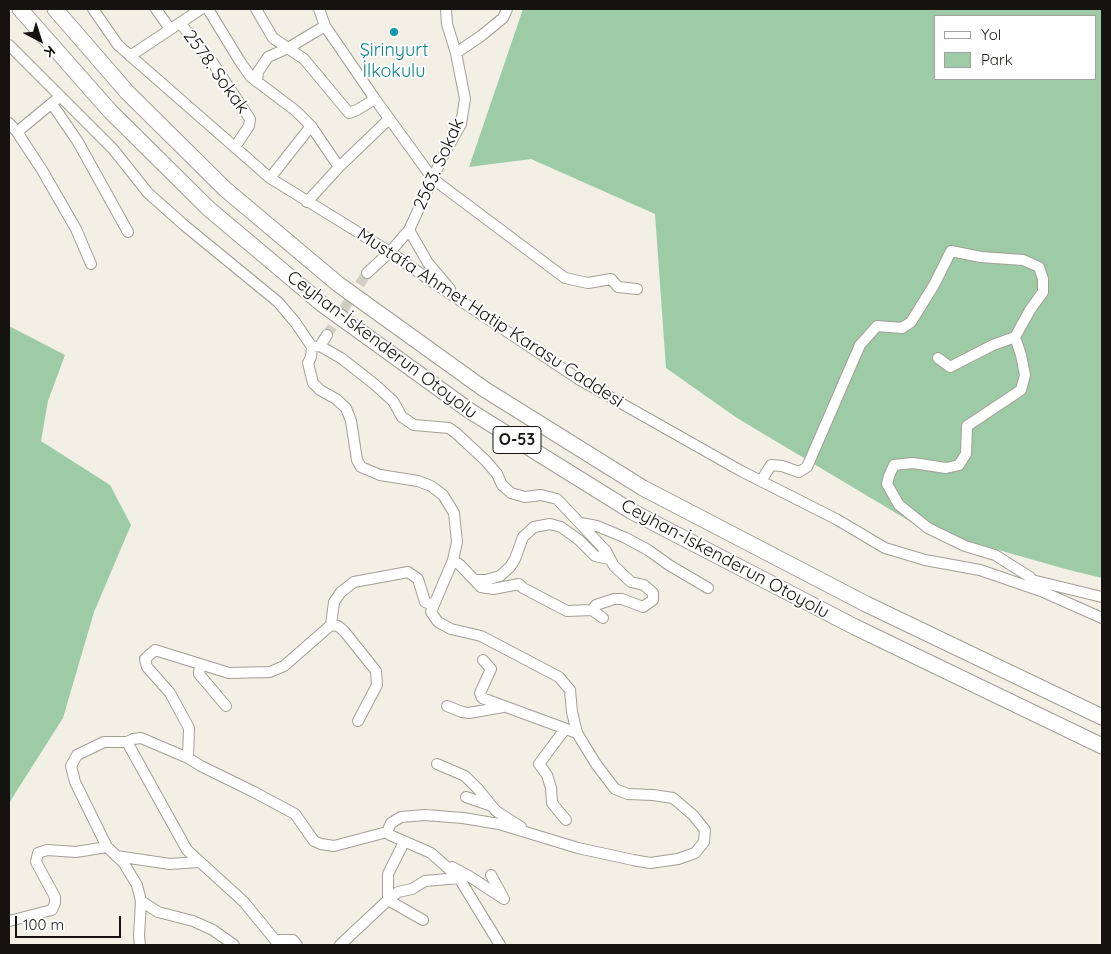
<!DOCTYPE html>
<html>
<head>
<meta charset="utf-8">
<style>
  body { margin:0 }
  #map { position:relative; width:1111px; height:954px; overflow:hidden; background:#f2f0e5; font-family:Quicksand,sans-serif }
  canvas { display:block }
  .frame { position:absolute; inset:0; border:10px solid #14130f; pointer-events:none }
  .legend { position:absolute; left:934px; top:15px; width:162px; height:65px; box-sizing:border-box; background:#fff; border:1px solid #a1a19f; margin:0; padding:6px 9px; list-style:none; font-size:15px; color:#14130f }
  .legend li { display:flex; align-items:center; gap:10px; height:25px }
  .legend b { width:25px; border:1px solid #a1a19f }
  .north { position:absolute; left:15px; top:15px; width:50px; height:50px; -webkit-text-stroke:4px #fff; paint-order:stroke; rotate:140deg; font-size:14px; font-weight:700; line-height:20px; text-align:center; color:#14130f }
  .north::after { content:''; display:block; margin:auto; width:18px; height:22px; background:#14130f; clip-path:polygon(50% 0,100% 100%,50% 72%,0 100%) }
  .scale { position:absolute; left:15px; top:916px; width:106px; height:22px; box-sizing:border-box; border:2px solid #14130f; border-top:0; padding-left:6px; font-size:15px; line-height:18px; white-space:nowrap; color:#14130f; -webkit-text-stroke:4px #fff; paint-order:stroke }
</style>
</head>
<body>
<div id="map">
<canvas width="1111" height="954"></canvas>
<div class="frame"></div>
<ul class="legend">
<li><b style="height:6px;background:#fff"></b>Yol</li>
<li><b style="height:14px;background:#9dcba6"></b>Park</li>
</ul>
<div class="north">K</div>
<div class="scale">100 m</div>
</div>
<script>
const context = document.querySelector('canvas').getContext('2d');
context.lineJoin = 'round';
function paint(path, color) { context.fillStyle = color; context.fill(path, 'evenodd'); }
const toPath = rows => new Path2D(rows.map(r => 'M' + r).join(''));
function trace(path, color, width, dash) { context.strokeStyle = color; context.lineWidth = width; context.lineCap = dash ? 'butt' : 'round'; context.setLineDash(dash || []); context.stroke(path); }
function write(font, color, halo, rows, align = 'center') {
  context.font = font + ' Quicksand,sans-serif'; context.lineWidth = 4; context.setLineDash([]); context.textBaseline = 'middle'; context.strokeStyle = halo; context.fillStyle = color; for (const [text, x, y, turn = 0] of rows) {
    context.save(); context.translate(x, y); context.rotate((+turn || 0) * Math.PI / 180); context.textAlign = isNaN(turn) ? turn : align; if (halo) context.strokeText(text, 0, 0); context.fillText(text, 0, 0); context.restore();
  }
}
paint(toPath([
  [523,9,1102,9,1102,578,1069,570,921,528,737,418,666,368,655,214,531,159,469,167],
  [935,16,1095,16,1095,79,935,79],
  [9,326,65,355,48,401,41,441,110,485,131,525,94,612,63,718,9,803]
]), '#9dcba6');
trace(toPath([
  [327,335,367,273]
]), '#d1cfc5', 10, [10, 5]);
const minor = toPath([
  [93,9,118,45,270,178,390,252,431,281,580,380,741,471,836,519,885,548,925,560,980,570,1041,591,1102,618],
  [156,9,170,29],
  [208,9,241,63,251,77,296,111,311,126,339,167],
  [256,9,273,38,304,59,349,113,357,110,375,99],
  [319,9,325,26,375,99,433,179,565,278,588,283,611,279,618,287,637,289],
  [180,23,213,63,250,119,249,126,235,147],
  [9,45,113,149,148,193,184,225,278,302,295,322,312,347],
  [456,53,481,36,503,18,507,9],
  [130,56,201,9],
  [257,82,258,72,268,57,288,48,325,26],
  [52,104,78,142,128,232],
  [9,123,17,132,42,170,76,229,91,264],
  [17,132,57,99],
  [270,178,311,126],
  [307,202,339,167,389,119],
  [409,230,428,263,450,289],
  [367,273,390,252,409,230,444,154,461,124,465,99,456,53,447,24,446,9],
  [320,346,327,335],
  [938,358,950,367,993,345,1015,337],
  [761,481,771,465,782,466,799,472,807,467,860,345,877,326,902,328,911,322,934,285,951,251,981,257,1023,260,1039,267,1043,279,1043,292,1030,310,1015,337,1021,355,1025,375,1021,390,967,426,966,454,959,465,946,468,913,463,894,465,889,476,887,484,899,505,928,528,965,546,995,555,1030,577,1040,590],
  [580,523,597,526,626,538,648,550,669,565,708,588],
  [453,560,460,565,481,587,493,589,519,584,523,588,567,611,592,610],
  [474,580,486,580,500,576,510,567,515,559,523,537,534,527,550,524,561,527,579,540,595,556,609,559],
  [1032,580,1102,597],
  [331,625,338,626,344,631,376,671,377,685,358,721],
  [483,660,491,669,480,693,482,698,577,733],
  [200,664,199,674,226,706],
  [447,706,462,712,469,713,503,707],
  [565,729,539,764,547,775,551,788,552,803,566,820],
  [127,742,187,850,244,902,275,940,293,940,297,945],
  [188,758,189,728,170,693,147,667,145,659,155,650,229,673,270,672,284,666,331,625,334,602,341,592,354,582,408,572,418,579,425,602,433,605],
  [437,764,465,776,478,789,496,811,521,827],
  [466,797,492,806],
  [116,856,170,864,199,862],
  [452,867,472,878,504,899,491,875],
  [141,901,158,912,193,921,213,930,234,945],
  [423,920,388,900,398,892,412,889,425,881,459,878],
  [9,921,48,911,52,910,55,903,55,897,36,862,38,853,47,850,76,852,107,847],
  [140,945,139,936,141,901,137,885,123,862,107,847,75,782,71,766,77,755,104,742,127,742,133,739,141,738,188,758,201,766,254,792,295,814,314,841,321,844,334,846,387,832],
  [340,945,388,900,388,874,404,842],
  [500,945,459,878,431,853,390,835,387,832,391,823,401,817,425,815,463,818,499,824,578,848,633,860,650,863,678,859,695,853,704,842,705,830,693,815,673,798,653,795,628,794,615,789,596,764,577,733,572,712,570,690,559,677,481,636,451,629,438,622,431,612,453,560,457,542,454,513,443,495,431,486,418,481,380,475,361,467,357,460,351,421,346,408,336,399,320,390,313,383,308,363,311,357,312,347,320,346,341,358,373,383,393,401,402,417,414,425,449,428,456,433,486,461,497,474,502,485,511,493,525,497,541,495,557,499,606,551,614,566,631,582,644,585,653,593,653,600,643,607,622,599,614,599,596,605,592,610,603,618]
]);
const highway = toPath([
  [20,9,110,111,209,209,322,304,470,411,631,511,855,627,1102,746],
  [55,9,127,92,225,189,338,284,484,389,643,488,866,604,1102,717]
]);
trace(minor, '#a29f95', 12);
trace(highway, '#a29f95', 17);
trace(minor, '#fff', 10);
trace(highway, '#fff', 15);
for (const [x, y, r, color] of [
  [394,32,5,"#0f9aa8"]
]) { const dot = new Path2D(); dot.arc(x, y, r, 0, 2 * Math.PI); context.fillStyle = color; context.fill(dot); trace(dot, '#fff', 2); }
for (const [x, y, w] of [
  [517,440,48]
]) { const box = new Path2D(); box.roundRect(x - w / 2, y - 13.5, w, 27, 4); context.fillStyle = '#fff'; context.fill(box); trace(box, '#14130f', 1); }
write('bold 16px', '#14130f', null, [
  ["O-53",517,440]
]);
write('18px', '#0d838f', '#fff', [
  ["Şirinyurt",394,51],
  ["İlkokulu",394,72]
]);
write('18px', '#14130f', '#fff', [
  ["2578. Sokak",216,72,54],
  ["2563. Sokak",439,164,-66],
  ["Mustafa Ahmet Hatip Karasu Caddesi",490,318,33],
  ["Ceyhan-İskenderun Otoyolu",382,345,37],
  ["Ceyhan-İskenderun Otoyolu",725,559,28]
]);
</script>
</body>
</html>
